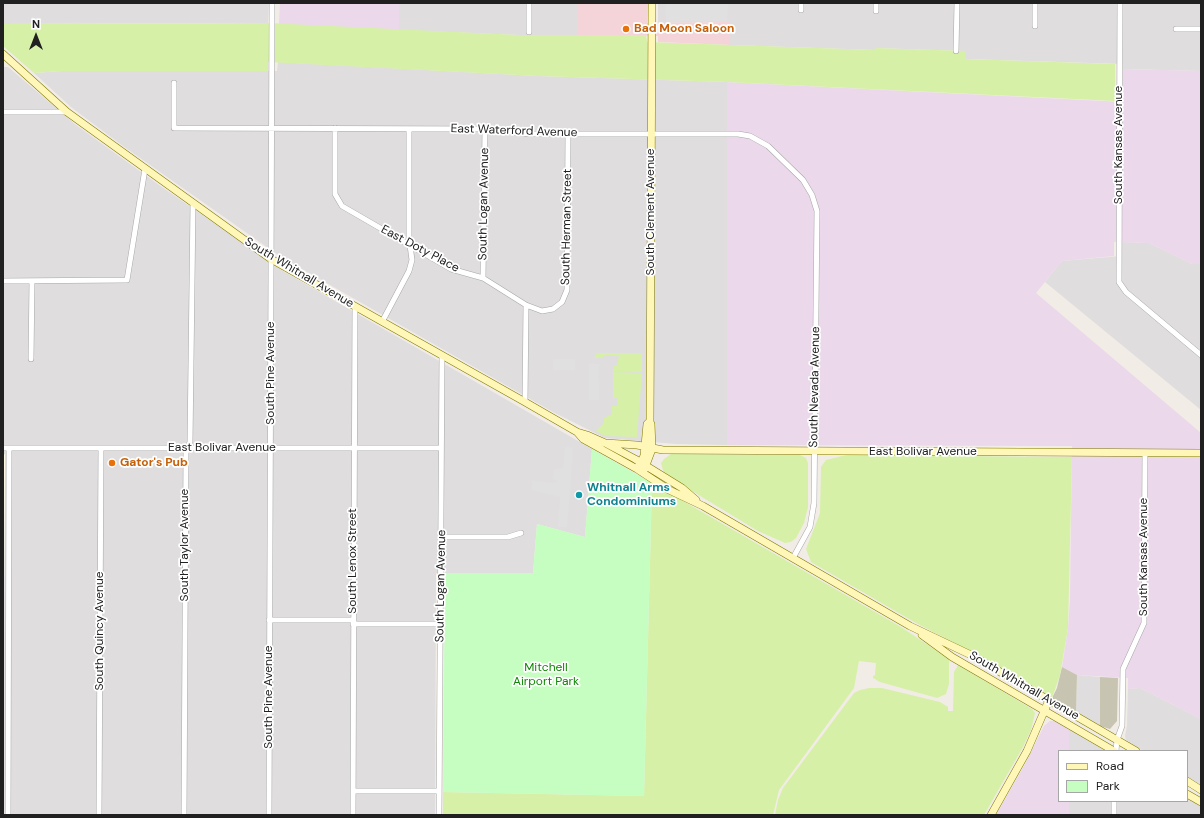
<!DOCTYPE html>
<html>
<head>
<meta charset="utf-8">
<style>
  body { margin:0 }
  #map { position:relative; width:1204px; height:818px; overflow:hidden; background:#f2ece6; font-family:"DM Sans",sans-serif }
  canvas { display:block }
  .frame { position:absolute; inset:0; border:4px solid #202020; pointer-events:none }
  .legend { position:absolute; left:1058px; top:750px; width:130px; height:52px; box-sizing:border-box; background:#fff; border:1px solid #a6a6a6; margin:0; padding:5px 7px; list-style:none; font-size:12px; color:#202020 }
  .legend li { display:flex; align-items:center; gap:8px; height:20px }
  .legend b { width:20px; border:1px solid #a6a6a6 }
  .north { position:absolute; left:16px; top:16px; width:40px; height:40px; -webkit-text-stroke:3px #fff; paint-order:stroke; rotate:0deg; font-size:11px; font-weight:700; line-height:16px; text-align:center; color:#202020 }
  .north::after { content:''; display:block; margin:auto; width:14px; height:18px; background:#202020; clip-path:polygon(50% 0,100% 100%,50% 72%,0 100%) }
</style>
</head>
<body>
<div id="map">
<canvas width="1204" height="818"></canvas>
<div class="frame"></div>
<ul class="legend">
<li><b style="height:5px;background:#fff7b7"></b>Road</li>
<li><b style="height:11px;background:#c6fec1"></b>Park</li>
</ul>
<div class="north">N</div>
</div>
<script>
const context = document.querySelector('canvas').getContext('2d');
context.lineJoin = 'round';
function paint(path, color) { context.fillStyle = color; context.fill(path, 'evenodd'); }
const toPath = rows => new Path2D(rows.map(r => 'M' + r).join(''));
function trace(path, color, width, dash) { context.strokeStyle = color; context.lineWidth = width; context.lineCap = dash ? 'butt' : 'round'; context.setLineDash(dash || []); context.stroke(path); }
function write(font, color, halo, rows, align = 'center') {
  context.font = font + ' "DM Sans",sans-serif'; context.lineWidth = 3.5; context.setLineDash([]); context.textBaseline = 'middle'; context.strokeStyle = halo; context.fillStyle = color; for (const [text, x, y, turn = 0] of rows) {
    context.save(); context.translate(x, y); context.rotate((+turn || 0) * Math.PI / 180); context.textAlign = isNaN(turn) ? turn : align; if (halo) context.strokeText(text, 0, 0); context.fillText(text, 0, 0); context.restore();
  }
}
paint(toPath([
  [3,3,269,3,268,23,3,24],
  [399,3,578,3,578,35,519,35,399,30],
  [658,3,1201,3,1201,71,1123,69,1123,64,966,59,965,51,875,48,875,50,730,45,729,22,658,23],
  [278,62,538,76,727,82,727,445,676,444,605,438,553,412,281,257,123,146,71,107,34,73,61,71,277,71],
  [3,67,8,67,76,125,159,185,283,271,592,449,585,537,537,524,533,573,436,573,435,815,3,815],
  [1121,242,1149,243,1192,264,1201,264,1201,410,1045,282,1062,261,1121,256],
  [1077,675,1100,677,1100,726,1076,712],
  [1140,688,1201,719,1201,785,1187,777,1187,751,1143,751,1126,740,1125,736,1127,726,1128,689],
  [1069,729,1106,751,1069,751],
  [1187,798,1201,806,1201,815,1069,815,1069,801,1187,801]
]), '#dfddde');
paint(toPath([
  [578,3,648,3,647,23,730,22,730,45,658,42,658,36,578,35]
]), '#f4d4d8');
paint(toPath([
  [280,3,399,3,399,30,279,24],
  [1123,69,1201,71,1201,264,1192,264,1149,243,1114,242,1114,256,1062,261,1036,293,1201,433,1201,719,1140,688,1128,689,1128,678,1077,675,1062,667,1068,628,1070,600,1072,446,727,445,727,82,1123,102],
  [1050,721,1056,721,1069,729,1069,751,1059,751,1059,801,1069,801,1069,815,996,815,1024,766,1044,726]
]), '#ebd8eb');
paint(toPath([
  [3,452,5,455,4,598,3,598]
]), '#fffae2');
paint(toPath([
  [1062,667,1077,675,1076,712,1052,698,1057,688],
  [1100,677,1118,678,1117,721,1110,729,1100,726]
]), '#c7c4b1');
paint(toPath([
  [268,23,519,35,646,35,647,42,875,50,875,48,966,51,966,59,1115,64,1115,101,727,82,538,76,268,62,268,71,61,71,34,73,3,46,3,24],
  [597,353,642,353,642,372,613,371,614,366,617,365,619,356,606,355,602,358,594,358],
  [613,372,642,373,637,437,605,436,596,431,604,423,604,418,612,414,612,406,617,406,617,398,613,398],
  [671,454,800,455,806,458,808,463,808,507,804,523,796,538,791,542,785,543,758,531,664,474,661,463,664,459],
  [846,455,1072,457,1068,628,1060,675,1052,698,974,653,916,623,811,562,806,549,820,513,821,467,826,460],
  [652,483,901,627,949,659,949,684,946,694,937,698,880,682,873,678,873,676,875,675,876,663,859,661,854,688,779,790,773,815,443,815,443,792,644,796],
  [958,665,1032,709,1035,713,1031,730,1023,747,984,815,775,815,778,800,783,788,854,693,860,690,869,688,882,688,940,702,948,707,948,711,953,711,954,672]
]), '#d7f0a8');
paint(toPath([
  [592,449,652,483,644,796,443,792,445,573,533,573,537,524,585,537]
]), '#c6fec1');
paint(toPath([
  [666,3,728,3,727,21,666,22],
  [553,359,575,359,575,370,553,370],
  [589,363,599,364,598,379,599,381,599,400,589,400],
  [565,447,573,448,573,454,567,527,558,527,560,497,531,490,532,480,553,483,557,482,557,480,553,479,554,469,563,468]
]), '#e0e0e0');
const street = toPath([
  [529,3,529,32],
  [1120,3,1119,282,1126,292,1201,355],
  [801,10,801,3],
  [876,11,876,3],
  [1035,26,1035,3],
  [1176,29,1201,29],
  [956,51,957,3],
  [174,83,174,128,485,129,530,134,738,134,750,136,768,146,803,180,812,195,817,211,814,503,810,527,793,558],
  [3,112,67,112],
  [335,128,335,194,342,206,451,269,483,278,526,305],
  [483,278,485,129],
  [3,281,127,280,145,169],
  [382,322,409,271,412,260,409,238,409,129],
  [31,359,32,281],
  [525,402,526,305,542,311,553,309,562,302,567,290,568,134],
  [3,448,441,448],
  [441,537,508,537,521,533],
  [269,620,353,620],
  [353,624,440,624],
  [1116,751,1117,740,1122,726,1123,669,1144,623,1145,453],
  [353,791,439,791],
  [8,815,9,448],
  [99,815,101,448],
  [184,815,186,453,190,442,193,204],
  [269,815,272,3],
  [353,815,355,306],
  [439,815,442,356],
  [1114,815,1114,801]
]);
const secondary = toPath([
  [3,54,67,112,271,259,525,402,577,432,583,439,637,469,669,490,703,506,910,626,971,655,1136,751],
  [577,432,587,435,605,443,635,459,682,488,696,500],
  [605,443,637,445,663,450,1201,453],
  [639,465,644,456,647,424,649,422],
  [643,473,652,449,651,424,650,422,652,3],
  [922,635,952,657,1114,751],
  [1187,781,1201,790],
  [1187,794,1201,802],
  [991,815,1027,751,1049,700]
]);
trace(street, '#a7a7a7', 6);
trace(secondary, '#7f7800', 8);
trace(street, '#fff', 5);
trace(secondary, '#fff7b7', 7);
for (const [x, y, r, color] of [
  [626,29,4,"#e8710a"],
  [112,463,4,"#e8710a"],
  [579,495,4,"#0f9aa8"]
]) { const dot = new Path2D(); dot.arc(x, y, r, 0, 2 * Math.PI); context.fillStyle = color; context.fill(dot); trace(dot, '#fff', 1.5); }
write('bold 12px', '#c56008', '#fff', [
  ["Bad Moon Saloon",634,29],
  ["Gator's Pub",120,463]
], 'left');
write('12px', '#202020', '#fff', [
  ["East Waterford Avenue",514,131,2],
  ["South Kansas Avenue",1119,145,-90],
  ["South Logan Avenue",484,204,-89],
  ["South Clement Avenue",651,212,-90],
  ["South Herman Street",567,227,-89],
  ["East Doty Place",420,249,28],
  ["South Whitnall Avenue",299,273,31],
  ["South Pine Avenue",271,373,-90],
  ["South Nevada Avenue",815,387,-89],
  ["East Bolivar Avenue",222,448],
  ["East Bolivar Avenue",923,452],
  ["South Taylor Avenue",185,545,-90],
  ["South Kansas Avenue",1144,557,-90],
  ["South Lenox Street",353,561,-90],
  ["South Logan Avenue",441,586,-89],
  ["South Quincy Avenue",100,631,-90],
  ["South Whitnall Avenue",1024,686,30],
  ["South Pine Avenue",269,697,-90]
]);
write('bold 12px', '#0d838f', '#fff', [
  ["Whitnall Arms",587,488],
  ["Condominiums",587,502]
], 'left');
write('12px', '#0c8602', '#fff', [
  ["Mitchell",546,668],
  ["Airport Park",546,682]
]);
</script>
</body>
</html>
